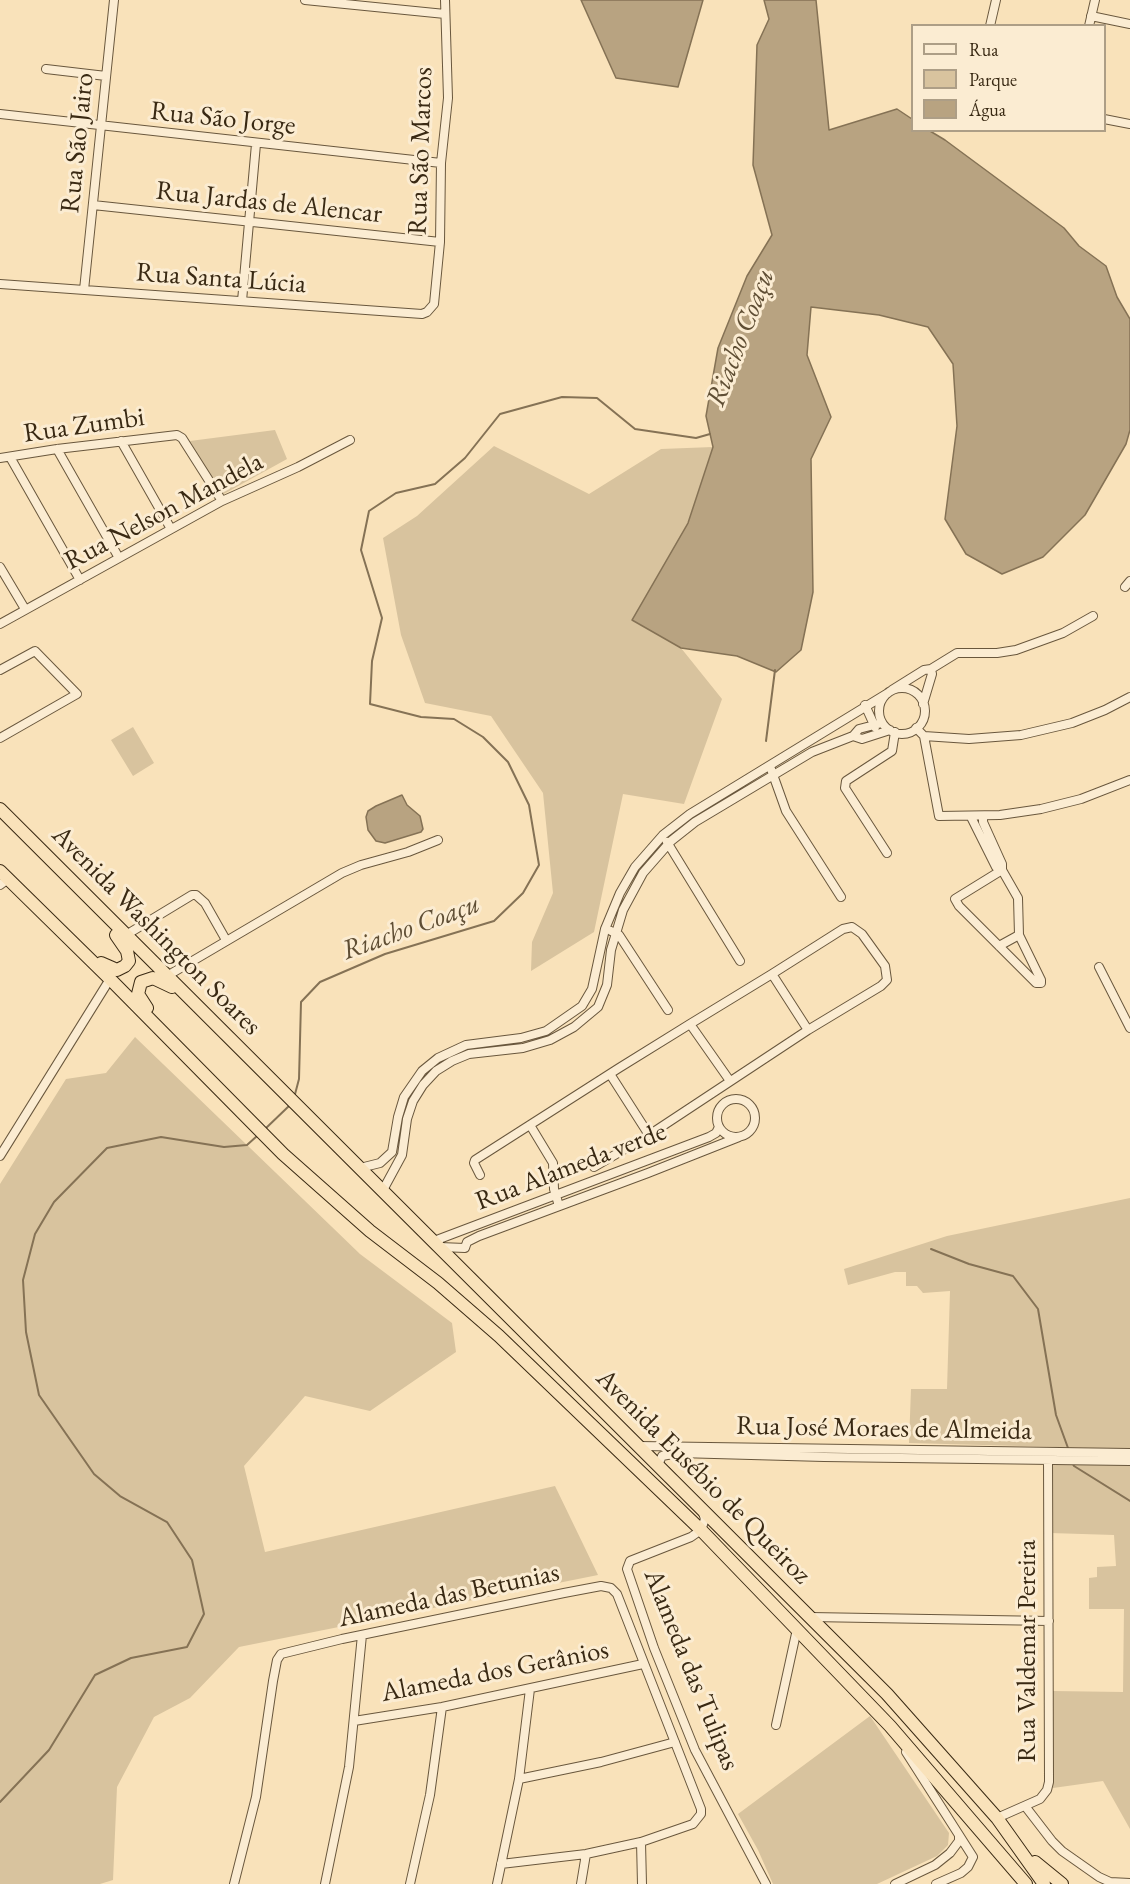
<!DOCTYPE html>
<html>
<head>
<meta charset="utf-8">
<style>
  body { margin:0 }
  #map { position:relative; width:1130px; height:1884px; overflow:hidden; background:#f9e2ba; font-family:"EB Garamond",serif }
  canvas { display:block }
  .legend { position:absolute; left:911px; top:24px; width:195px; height:108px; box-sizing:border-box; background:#fbecd2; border:2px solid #ad9e86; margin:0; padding:8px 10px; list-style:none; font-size:18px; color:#392913 }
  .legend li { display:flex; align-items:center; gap:12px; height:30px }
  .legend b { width:30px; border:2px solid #ad9e86 }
</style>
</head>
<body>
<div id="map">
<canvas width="1130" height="1884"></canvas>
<ul class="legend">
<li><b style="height:8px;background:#fbecd2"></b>Rua</li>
<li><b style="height:16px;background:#d8c39e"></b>Parque</li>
<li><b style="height:16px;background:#b8a381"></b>Água</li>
</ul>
</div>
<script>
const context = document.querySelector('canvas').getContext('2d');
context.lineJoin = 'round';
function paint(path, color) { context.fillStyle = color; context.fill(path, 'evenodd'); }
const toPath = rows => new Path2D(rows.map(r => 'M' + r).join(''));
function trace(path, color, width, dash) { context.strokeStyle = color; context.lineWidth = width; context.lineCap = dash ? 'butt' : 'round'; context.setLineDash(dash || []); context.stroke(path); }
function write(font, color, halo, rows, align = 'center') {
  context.font = font + ' "EB Garamond",serif'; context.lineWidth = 6; context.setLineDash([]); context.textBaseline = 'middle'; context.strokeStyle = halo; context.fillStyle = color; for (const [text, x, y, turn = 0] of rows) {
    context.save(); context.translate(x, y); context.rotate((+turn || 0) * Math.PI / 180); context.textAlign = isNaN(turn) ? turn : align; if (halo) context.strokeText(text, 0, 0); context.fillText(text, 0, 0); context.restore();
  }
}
paint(toPath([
  [275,430,287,459,222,495,218,493,190,441],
  [494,446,589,494,661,449,713,447,688,523,632,620,681,648,722,699,684,804,623,794,594,932,531,971,532,942,553,893,543,793,491,716,425,703,401,635,383,538,417,516],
  [133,727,154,763,133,776,111,740],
  [135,1037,360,1254,452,1323,456,1352,370,1411,305,1396,244,1466,265,1552,555,1486,598,1575,239,1647,190,1698,154,1717,117,1787,113,1880,100,1884,0,1884,0,1184,66,1079,106,1073],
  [1130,1198,1130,1449,909,1443,911,1389,947,1389,950,1291,923,1293,917,1286,906,1286,906,1272,895,1272,848,1285,844,1269,947,1236],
  [1049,1461,1130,1462,1130,1829,1103,1781,1053,1788,1053,1691,1123,1692,1124,1609,1089,1609,1089,1578,1097,1577,1097,1567,1116,1566,1114,1535,1050,1533],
  [870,1716,949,1833,948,1845,937,1856,877,1884,773,1884,758,1850,738,1814]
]), '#d8c39e');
const water = toPath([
  [581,0,703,0,678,87,616,78,581,0],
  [764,0,816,0,829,130,897,109,912,119,912,130,930,131,945,140,1064,228,1079,246,1106,266,1117,297,1130,319,1130,430,1126,444,1085,515,1043,557,1002,574,966,554,945,519,957,426,953,364,928,327,879,315,811,307,807,355,831,417,811,459,813,592,801,650,776,672,737,656,681,648,632,620,688,523,713,447,706,416,718,348,747,276,772,235,753,165,757,45,769,19,764,0],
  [402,795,407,805,420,816,423,829,421,832,385,843,376,841,368,830,366,817,368,811,376,806,402,795]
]);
paint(water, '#b8a381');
trace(water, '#857255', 1.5);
trace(toPath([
  [766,741,775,670],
  [294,1098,299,1079,301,1002,320,982,385,954,494,921,523,893,539,865,529,805,508,762,483,737,454,719,421,717,370,704,372,661,382,618,361,550,369,511,396,493,435,484,465,458,500,414,562,397,597,398,635,429,696,438,710,434],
  [264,1130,290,1105],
  [931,1249,969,1264,1013,1276,1038,1309,1056,1415,1068,1448],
  [1073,1464,1074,1466,1130,1501],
  [0,1802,49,1750,95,1675,131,1658,187,1647,204,1614,192,1560,167,1522,120,1496,94,1474,39,1395,26,1332,23,1280,35,1234,54,1202,107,1148,161,1137,224,1147,247,1145,257,1136]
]), '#857255', 2);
const minor = toPath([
  [305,0,445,14],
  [1091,16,1130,24],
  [990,26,996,0],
  [1089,26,1095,0],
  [46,69,106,76],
  [0,114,441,163],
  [1104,119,1130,124],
  [93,205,440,242],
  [0,284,422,314,427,312,434,304,440,242,441,163,448,98,445,0],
  [84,290,114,0],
  [242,301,256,144],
  [121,441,171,529],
  [57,449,119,558],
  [10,457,80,580],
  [0,458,57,449,177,435,182,438,222,501],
  [0,567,25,609],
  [1125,587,1130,581],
  [0,624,222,501,298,467,350,440],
  [0,670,35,651,77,694,0,738],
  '879 711a23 23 0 1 1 46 0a23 23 0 1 1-46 0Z',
  [892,690,924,670,931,669,957,653,997,653,1016,650,1063,633,1093,616],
  [923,704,932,674,931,669],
  [865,705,875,727],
  [916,728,924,736,969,739,1021,735,1072,723,1105,710,1130,697],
  [853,736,859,729,882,723],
  [924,736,939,816,1000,815,1041,809,1081,799,1130,780],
  [771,769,786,811,841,897],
  [983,816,983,822,1002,864,1002,870,1018,898,1019,935,1041,980,1041,983,1036,983,959,906,955,899,1002,870],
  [971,817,996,867,1002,870],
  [667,842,740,961],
  [887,853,845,788,846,781,892,751,895,732],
  [0,885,8,879],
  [611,931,619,935,668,1010],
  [126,935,192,895,196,895,205,903,226,940],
  [999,946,1019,935],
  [1099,967,1130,1028],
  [772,974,808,1030],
  [167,976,342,873,361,865,408,852,438,840],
  [690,1024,730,1081],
  '717 1118a19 19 0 1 1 38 0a19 19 0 1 1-38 0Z',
  [530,1125,553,1163,554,1189,559,1206],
  [0,1156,110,979],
  [594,1167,649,1135],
  [360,1168,380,1163,392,1152,398,1117,404,1097,422,1071,438,1058,466,1045,521,1038,546,1031,582,1006,592,989,605,929,620,893,635,867,663,835,690,814,888,693],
  [480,1175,474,1163,475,1160,619,1068,690,1024,772,974,843,929,852,927,862,934,885,966,887,980,881,986,808,1030,649,1135,610,1074],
  [383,1190,402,1155,407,1119,413,1101,423,1085,436,1071,452,1061,469,1054,523,1048,550,1040,574,1027,598,1007,607,985,611,950,623,910,643,873,671,841,695,822,812,752,853,736,862,739,890,730],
  [434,1241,709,1137,716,1133,719,1127],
  [440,1247,465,1248,467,1242,479,1236,648,1173,739,1137],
  [639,1446,1130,1453],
  [658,1465,662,1456,678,1453,824,1457,1130,1461],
  [702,1510,705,1519,701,1530,691,1537,630,1561,627,1569,654,1648,695,1750,766,1884],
  [810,1617,1049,1621],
  [354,1721,442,1707,643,1664],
  [776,1725,797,1629],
  [519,1779,601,1762,675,1742],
  [1025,1806,1052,1841,1062,1851,1099,1877,1110,1882,1130,1883],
  [997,1818,1040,1799,1047,1790,1049,1782,1048,1456],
  [641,1842,642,1884],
  [234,1884,256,1797,273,1681,277,1660,281,1654,342,1639,564,1593,601,1586,611,1588,617,1594,701,1809,701,1814,693,1824,641,1842,586,1854,501,1864],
  [325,1884,349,1767,362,1635],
  [410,1884,430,1795,442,1707],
  [497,1884,519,1779,530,1689],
  [581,1884,586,1854],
  [895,1884,935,1865,950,1853,959,1841,959,1835,906,1752],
  [936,1884,961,1873,968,1867,973,1857,959,1835]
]);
const highway = toPath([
  [0,809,887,1694,997,1818,1044,1884],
  [0,871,110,979,283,1154,370,1231,438,1283,499,1336,701,1530,890,1726,1026,1884],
  [101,963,117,970,125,966,129,961,127,951,116,935],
  [147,1008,138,994,141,982,153,978,172,987],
  [1035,1862,1062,1884]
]);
trace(minor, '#69573d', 10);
trace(highway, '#392913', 14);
trace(minor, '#fbecd2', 8);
trace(highway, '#f9e2ba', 12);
write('27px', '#392913', '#fbecd2', [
  ["Rua São Jorge",223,119,6],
  ["Rua São Jairo",78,143,-84],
  ["Rua São Marcos",421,151,-88],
  ["Rua Jardas de Alencar",269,203,6],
  ["Rua Santa Lúcia",221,279,4],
  ["Rua Zumbi",84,426,-8],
  ["Rua Nelson Mandela",164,512,-28],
  ["Avenida Washington Soares",156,931,45],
  ["Rua Alameda verde",571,1167,-21],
  ["Rua José Moraes de Almeida",884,1429,1],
  ["Avenida Eusébio de Queiroz",703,1477,45],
  ["Alameda das Betunias",449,1596,-12],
  ["Rua Valdemar Pereira",1028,1651,-90],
  ["Alameda das Tulipas",691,1670,68],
  ["Alameda dos Gerânios",495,1672,-11]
]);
write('italic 28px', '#5f4e34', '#fbecd2', [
  ["Riacho Coaçu",741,338,-69],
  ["Riacho Coaçu",411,928,-20]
]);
</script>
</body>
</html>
